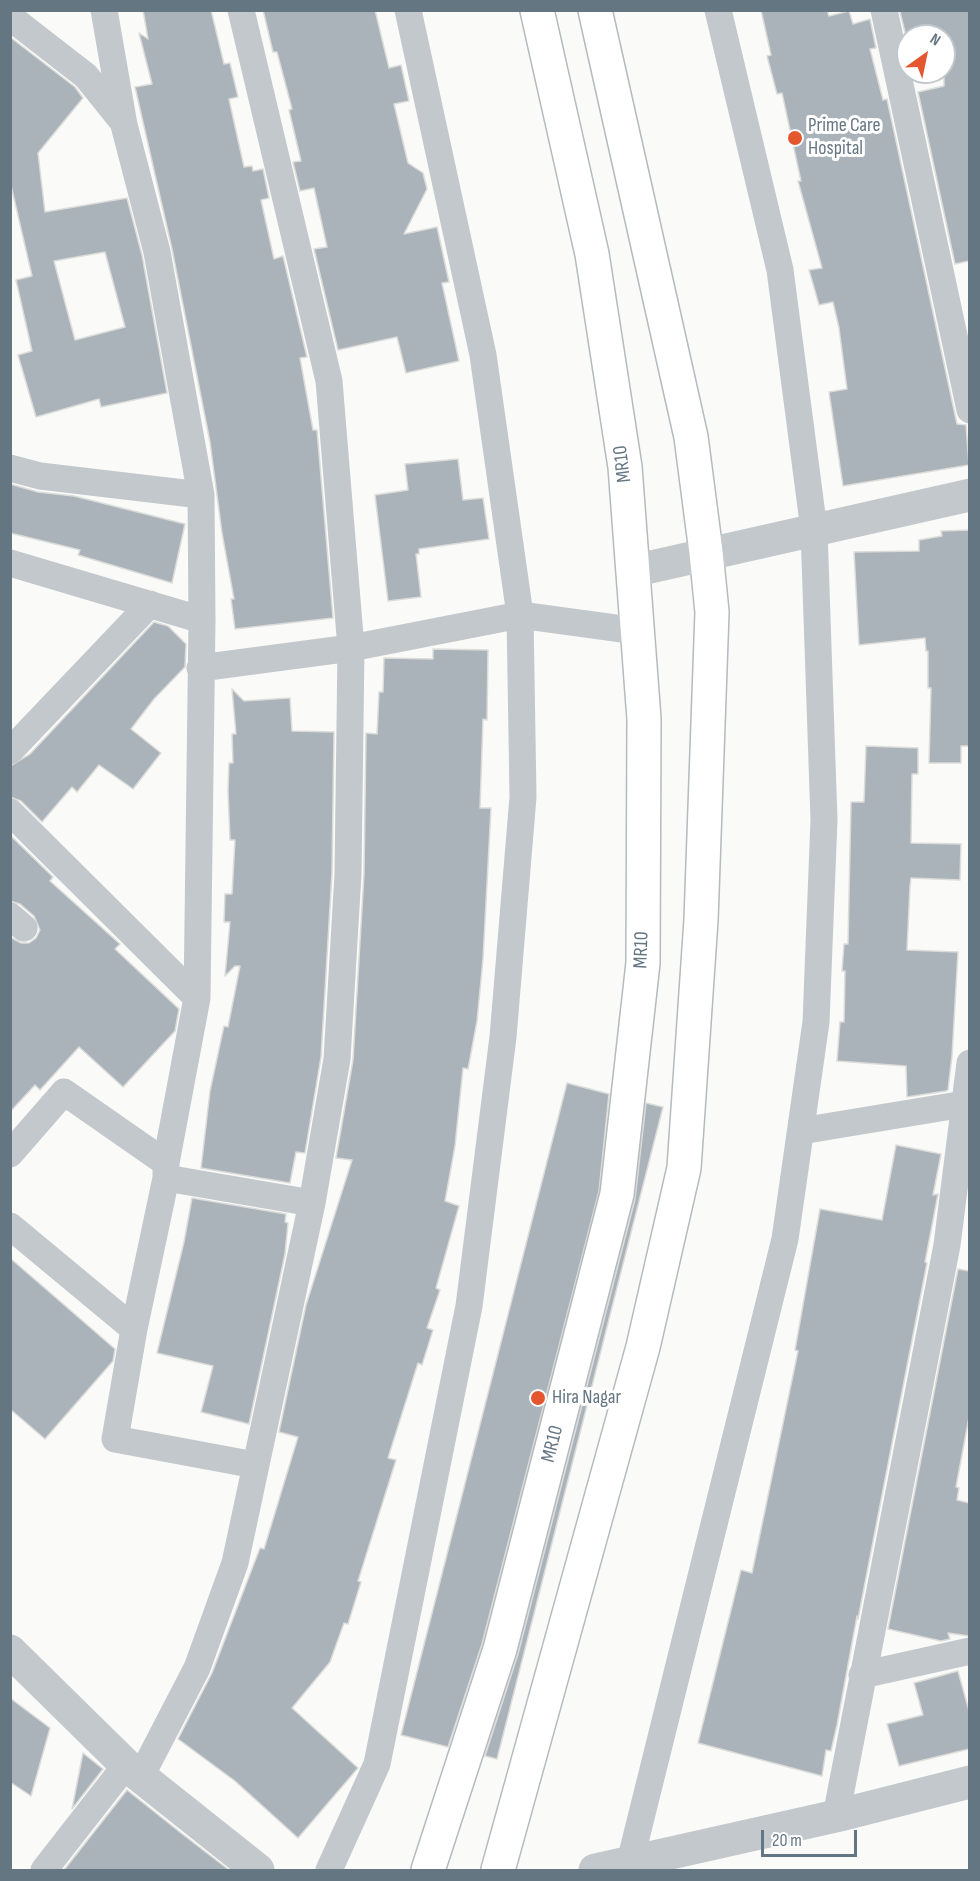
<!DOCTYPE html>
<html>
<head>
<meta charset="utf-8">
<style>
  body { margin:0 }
  #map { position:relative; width:980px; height:1881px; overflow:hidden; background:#fafaf8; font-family:"Sofia Sans Condensed",sans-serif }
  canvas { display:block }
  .frame { position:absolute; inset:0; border:12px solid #657683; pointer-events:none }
  .north { position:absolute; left:896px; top:24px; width:60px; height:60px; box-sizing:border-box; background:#fff; border:2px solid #c1c8cd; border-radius:50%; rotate:33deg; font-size:16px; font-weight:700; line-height:24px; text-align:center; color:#657683 }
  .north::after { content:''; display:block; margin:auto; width:21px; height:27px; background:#e4572e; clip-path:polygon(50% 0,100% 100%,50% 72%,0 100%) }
  .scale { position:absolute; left:761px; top:1830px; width:96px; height:27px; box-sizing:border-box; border:3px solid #657683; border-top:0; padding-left:8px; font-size:18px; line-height:21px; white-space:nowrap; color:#657683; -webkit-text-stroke:4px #fff; paint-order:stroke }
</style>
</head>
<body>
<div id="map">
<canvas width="980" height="1881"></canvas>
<div class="frame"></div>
<div class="north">N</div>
<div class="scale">20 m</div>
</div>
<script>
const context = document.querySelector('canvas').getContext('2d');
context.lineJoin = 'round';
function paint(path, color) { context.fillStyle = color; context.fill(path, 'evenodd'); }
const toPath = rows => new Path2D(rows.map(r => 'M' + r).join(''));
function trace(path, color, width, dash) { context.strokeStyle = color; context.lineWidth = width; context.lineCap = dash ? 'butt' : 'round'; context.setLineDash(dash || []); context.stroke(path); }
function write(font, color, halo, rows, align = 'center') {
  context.font = font + ' "Sofia Sans Condensed",sans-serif'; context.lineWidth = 6; context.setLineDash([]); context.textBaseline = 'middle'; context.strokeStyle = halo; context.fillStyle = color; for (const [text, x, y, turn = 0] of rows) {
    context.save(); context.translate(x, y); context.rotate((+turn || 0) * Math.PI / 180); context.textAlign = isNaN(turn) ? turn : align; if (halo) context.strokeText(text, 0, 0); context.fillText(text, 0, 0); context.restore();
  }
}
const building = toPath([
  [143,10,211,10,224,64,230,63,238,97,229,99,244,167,252,166,253,171,263,169,269,198,261,200,274,259,283,256,307,357,300,358,313,430,317,430,333,618,235,629,231,599,234,599,222,533,210,442,172,249,135,87,152,84,139,33,148,39,143,10],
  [263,10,375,10,389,68,401,65,409,101,394,104,408,163,423,173,427,189,404,234,437,227,449,282,442,283,459,361,406,373,397,337,338,350,314,249,327,247,314,188,300,191,293,162,301,161,289,110,292,109,277,52,273,52,263,10],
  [761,10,827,10,829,16,849,11,853,24,870,19,876,48,870,49,883,100,887,99,957,424,966,425,969,465,843,486,829,392,847,389,839,328,833,302,819,305,809,270,822,268,798,181,801,181,782,93,777,94,767,56,771,55,761,10],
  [905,10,969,10,969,261,955,264,918,92,944,86,944,36,906,36,900,12,905,10],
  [10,37,75,87,83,98,38,153,45,212,127,198,142,255,167,393,101,407,99,399,36,417,18,355,32,351,16,280,32,276,10,181,10,37],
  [105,252,125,327,75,340,54,261,105,252],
  [458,459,463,500,483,498,489,539,419,549,419,554,416,554,421,597,388,601,375,495,408,490,405,464,458,459],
  [10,484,38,492,74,496,185,524,172,583,78,555,80,550,10,533,10,484],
  [969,530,969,746,961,746,961,763,929,763,931,688,928,688,928,651,926,651,925,638,859,645,854,552,919,551,919,540,942,536,941,531,969,530],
  [154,622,168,626,186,644,185,667,154,699,131,729,161,753,133,789,99,765,77,792,72,787,42,822,21,801,10,797,10,766,30,754,154,622],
  [433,649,488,650,487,720,483,719,480,808,491,808,483,959,477,1021,468,1069,463,1068,455,1146,445,1201,459,1206,436,1288,440,1290,427,1328,433,1330,422,1365,418,1363,388,1458,396,1460,358,1581,361,1582,348,1624,344,1623,330,1662,292,1708,358,1768,298,1838,235,1781,178,1739,212,1673,260,1548,264,1549,298,1437,279,1432,306,1305,352,1160,336,1158,353,1060,364,874,366,733,377,734,379,692,383,692,384,658,433,659,433,649],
  [232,689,244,701,290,698,292,731,334,732,332,873,321,1057,305,1153,296,1152,290,1183,201,1168,210,1091,224,1026,228,1027,240,966,235,966,225,976,230,922,224,922,225,894,232,894,235,840,230,840,228,791,229,763,233,763,232,734,236,734,232,689],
  [866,746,918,748,918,774,912,774,911,843,961,844,960,880,911,878,910,886,907,950,958,952,952,1056,948,1090,946,1091,907,1097,906,1066,837,1061,840,1022,844,1022,845,971,842,971,844,944,848,944,851,802,864,802,866,746],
  [10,835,53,877,50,881,120,944,115,949,179,1009,175,1031,123,1087,79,1047,40,1090,35,1085,10,1112,10,937,21,943,29,943,36,938,40,930,34,916,20,904,10,901,10,835],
  [567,1083,609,1094,599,1191,482,1644,448,1747,401,1735,567,1083],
  [646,1103,663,1107,497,1759,485,1756,518,1654,635,1199,646,1103],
  [896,1145,941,1154,933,1195,938,1194,925,1262,927,1263,858,1619,857,1616,837,1725,831,1751,826,1750,822,1776,698,1743,741,1570,752,1573,798,1351,795,1350,820,1209,882,1220,896,1145],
  [192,1198,286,1214,285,1222,288,1223,285,1254,249,1424,201,1412,213,1366,157,1353,184,1242,192,1198],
  [10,1258,115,1349,113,1361,45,1439,10,1409,10,1258],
  [958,1269,969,1271,969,1417,956,1487,959,1488,957,1500,969,1503,969,1636,948,1633,950,1639,941,1641,888,1629,958,1269],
  [958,1671,969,1711,969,1749,899,1766,887,1724,923,1715,914,1683,958,1671],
  [10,1698,50,1728,31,1796,10,1782,10,1698],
  [83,1753,103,1769,72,1809,83,1753],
  [127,1790,181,1833,229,1870,64,1870,127,1790]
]);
paint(building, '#aab3b9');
trace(building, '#dcdcda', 1.5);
const primary = toPath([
  [428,1870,500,1649,617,1194,643,963,644,719,625,467,592,254,537,10],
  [498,1870,643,1347,684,1168,701,920,712,612,706,552,691,437,595,10]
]);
trace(primary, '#b5babe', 36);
trace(toPath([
  [104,10,124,125,157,252,201,495,202,620,197,998,166,1163,166,1178,134,1329,115,1439,255,1465],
  [884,10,970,410],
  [10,17,86,76,123,122],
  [10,468,40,476,201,495],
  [10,563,202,620],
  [200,668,351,648,520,615,637,631],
  [10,751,150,604],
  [10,812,197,998],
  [10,916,24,928],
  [801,1131,970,1103],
  [10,1154,64,1092,166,1163],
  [166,1178,312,1203],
  [10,1226,134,1329],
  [862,1675,970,1651],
  [140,1778,197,1668,235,1563,312,1203,337,1059,348,874,351,648,329,381,241,10],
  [836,1816,947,1245,970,1063],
  [630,1862,785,1239,816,1022,824,820,814,530,780,270,718,10],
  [44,1870,126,1765],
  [329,1870,377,1764,469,1306,503,1037,523,797,520,615,483,355,408,10]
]), '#c3c8cc', 27);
trace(toPath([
  [633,571,970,495],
  [10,1651,126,1765,258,1870],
  [595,1870,836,1816,970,1782]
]), '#c3c8cc', 33);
trace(primary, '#fff', 33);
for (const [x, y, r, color] of [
  [795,138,8,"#e4572e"],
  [538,1398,8,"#e4572e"]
]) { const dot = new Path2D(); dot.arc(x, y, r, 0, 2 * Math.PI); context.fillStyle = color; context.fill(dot); trace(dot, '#fff', 2); }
write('20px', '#657683', '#fff', [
  ["Prime Care",808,126],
  ["Hospital",808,149],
  ["Hira Nagar",552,1398]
], 'left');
write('20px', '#657683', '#fff', [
  ["MR10",623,464,-97],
  ["MR10",642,950,-88],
  ["MR10",553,1444,-76]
]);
</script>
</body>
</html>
